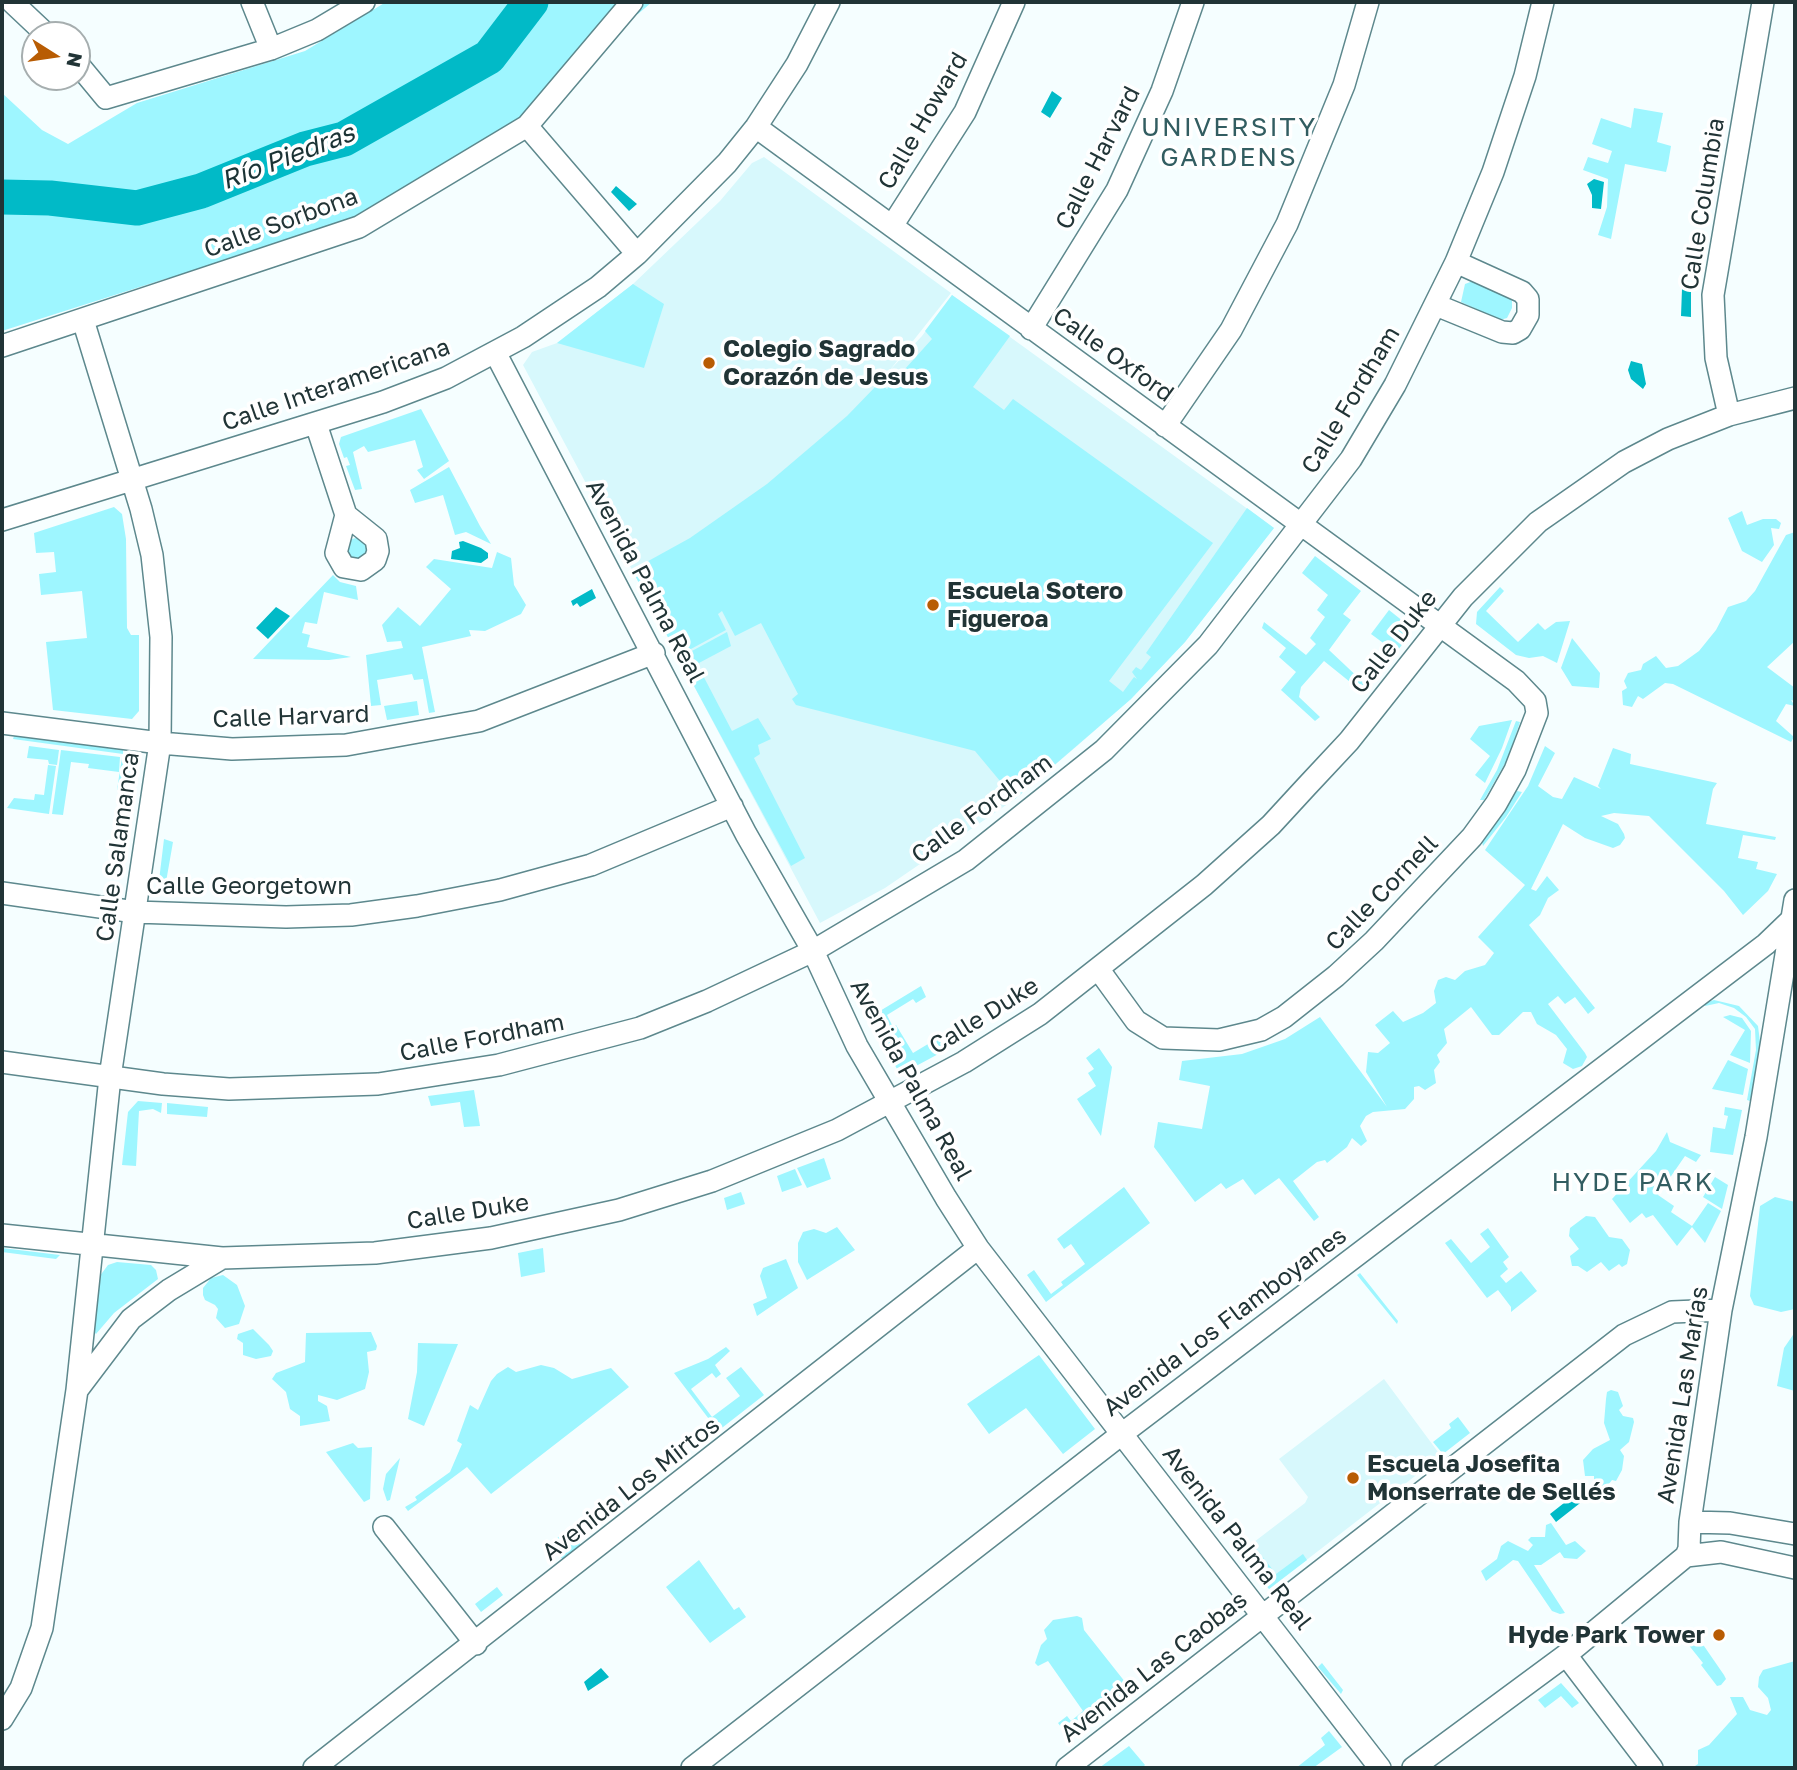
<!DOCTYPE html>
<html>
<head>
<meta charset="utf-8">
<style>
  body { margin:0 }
  #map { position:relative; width:1797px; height:1770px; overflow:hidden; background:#f5feff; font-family:"Golos Text",sans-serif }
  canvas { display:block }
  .frame { position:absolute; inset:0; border:4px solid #213436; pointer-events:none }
  .north { position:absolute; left:21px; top:21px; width:70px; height:70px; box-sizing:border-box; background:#fff; border:2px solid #a6aeaf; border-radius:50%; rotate:102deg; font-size:19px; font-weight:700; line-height:28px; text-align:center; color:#213436 }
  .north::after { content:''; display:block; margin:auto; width:24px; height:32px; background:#b85c03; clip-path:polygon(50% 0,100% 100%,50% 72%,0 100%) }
</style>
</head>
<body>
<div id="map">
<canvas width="1797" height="1770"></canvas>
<div class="frame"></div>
<div class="north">N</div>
</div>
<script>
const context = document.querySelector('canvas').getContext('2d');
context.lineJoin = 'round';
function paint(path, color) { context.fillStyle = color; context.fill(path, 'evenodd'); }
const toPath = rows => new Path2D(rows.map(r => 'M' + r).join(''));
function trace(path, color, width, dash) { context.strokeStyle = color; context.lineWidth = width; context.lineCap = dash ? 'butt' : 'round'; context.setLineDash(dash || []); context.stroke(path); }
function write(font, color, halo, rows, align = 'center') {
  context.font = font + ' "Golos Text",sans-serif'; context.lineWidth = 7; context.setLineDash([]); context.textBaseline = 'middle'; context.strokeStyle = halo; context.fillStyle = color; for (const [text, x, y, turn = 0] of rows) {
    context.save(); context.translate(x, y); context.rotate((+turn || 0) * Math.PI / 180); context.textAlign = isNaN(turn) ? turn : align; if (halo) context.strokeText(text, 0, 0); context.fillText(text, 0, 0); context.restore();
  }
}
paint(toPath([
  [764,157,951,293,890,370,922,336,952,295,1274,528,1185,642,1131,699,1077,746,1015,799,885,888,820,923,523,365,532,352,557,343,633,284,720,201,752,163],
  [1384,1379,1441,1456,1269,1589,1241,1552,1305,1503,1308,1497,1279,1459]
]), '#d7f8fc');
paint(toPath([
  [386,2,652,2,638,14,627,17,537,109,378,210,170,282,168,278,2,331,2,93,42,130,68,144,137,103,305,51],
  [1634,108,1663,113,1657,142,1671,146,1668,164,1666,172,1625,164,1611,239,1598,235,1607,207,1608,179,1583,170,1588,157,1608,163,1612,151,1592,144,1601,118,1631,128],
  [1473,281,1506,294,1512,301,1512,308,1507,318,1500,320,1461,302,1465,284],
  [633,284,664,304,644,368,557,343],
  [952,295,1010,336,973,387,1004,410,1013,399,1213,543,1109,681,1123,692,1134,677,1137,679,1132,672,1136,667,1141,670,1151,657,1146,653,1247,508,1274,528,1185,642,1131,699,1015,799,975,751,796,705,792,699,798,694,761,623,735,636,722,611,718,614,726,630,678,656,632,570,690,538,767,484,847,416,879,383,887,389,932,339,925,331],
  [421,409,449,461,424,479,417,470,423,467,415,440,368,452,364,446,353,452,362,489,355,490,346,466,350,465,347,457,344,458,339,444,341,437],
  [449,467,480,526,491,544,466,532,455,535,443,495,415,503,410,490],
  [114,507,122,514,126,539,127,628,131,635,139,635,139,711,132,719,53,710,46,642,87,638,82,591,41,595,39,574,56,572,54,552,36,553,34,533],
  [1742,511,1747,525,1763,519,1776,519,1781,523,1779,529,1771,528,1774,545,1762,562,1742,551,1728,518],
  [1795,532,1795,641,1767,667,1795,688,1795,701,1791,700,1795,706,1786,704,1776,721,1794,737,1791,742,1673,684,1665,683,1643,699,1638,696,1632,707,1623,705,1622,691,1627,688,1624,681,1628,673,1641,670,1643,664,1656,656,1666,668,1678,666,1699,651,1716,630,1728,607,1746,601,1755,591,1786,535],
  '346 549a11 11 0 1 1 22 0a11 11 0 1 1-22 0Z',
  [497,552,511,558,514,585,526,605,521,614,485,631,469,630,471,636,422,647,435,712,429,713,423,679,414,680,412,674,377,680,381,705,371,706,366,655,403,648,401,641,387,642,382,625,398,607,420,626,451,589,426,567,434,559,492,568],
  [1315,556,1361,591,1343,614,1351,620,1329,650,1363,682,1390,648,1371,634,1389,610,1409,626,1411,633,1368,689,1361,684,1355,686,1324,661,1301,687,1299,697,1320,717,1315,721,1281,690,1296,672,1279,657,1286,648,1262,628,1264,622,1306,655,1316,644,1310,638,1325,617,1317,610,1328,595,1302,573],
  [333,575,340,582,356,586,358,600,324,592,317,624,305,622,302,633,310,635,307,647,351,657,329,660,253,659],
  [1500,587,1504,591,1486,611,1518,642,1538,623,1545,630,1556,622,1570,621,1557,663,1543,656,1529,658,1516,655,1476,624,1477,612],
  [727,632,731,646,697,664,732,731,758,718,771,739,758,745,760,754,754,758,805,858,791,866,679,658],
  [1572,638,1600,673,1599,688,1572,686,1561,668],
  [417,701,419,715,387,720,384,706],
  [1512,720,1502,748,1485,783,1475,775,1490,756,1470,739,1479,726],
  [1516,721,1520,722,1508,758,1484,800,1480,800,1497,770],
  [14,736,123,750,123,754,13,739],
  [29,746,59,750,57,765,49,764,48,760,27,758],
  [1545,746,1555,753,1538,786,1553,797,1562,799,1574,777,1601,789,1598,786,1613,748,1631,754,1630,764,1717,783,1713,789,1706,824,1776,837,1775,840,1743,835,1738,858,1758,862,1756,869,1777,874,1768,891,1743,915,1724,891,1649,816,1614,813,1601,816,1618,824,1624,834,1625,838,1620,845,1613,848,1585,838,1563,824,1531,889,1536,891,1547,876,1559,890,1548,898,1540,915,1529,925,1595,1008,1588,1014,1575,997,1565,1004,1558,996,1548,1004,1585,1053,1587,1057,1582,1066,1573,1069,1563,1063,1567,1049,1556,1035,1537,1024,1531,1012,1523,1012,1499,1035,1492,1035,1471,1007,1444,1029,1447,1043,1437,1055,1440,1062,1434,1070,1436,1083,1425,1090,1419,1086,1414,1087,1414,1099,1405,1109,1373,1112,1366,1116,1360,1126,1367,1141,1361,1146,1352,1138,1347,1147,1327,1163,1325,1160,1317,1162,1293,1181,1319,1217,1314,1221,1279,1178,1255,1195,1243,1179,1226,1189,1221,1183,1195,1202,1154,1147,1158,1122,1202,1129,1210,1086,1179,1080,1182,1061,1242,1054,1285,1039,1320,1017,1387,1107,1366,1072,1368,1052,1378,1053,1390,1043,1375,1025,1393,1011,1403,1022,1423,1013,1436,1003,1434,991,1438,980,1446,977,1455,980,1465,971,1485,965,1494,953,1478,937,1525,885,1485,850,1528,786],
  [61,750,120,757,119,772,88,768,89,764,71,762,63,815,52,814],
  [122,757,135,765,131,792,117,790],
  [48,765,56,766,49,814,7,808,14,798,34,800,35,794,44,795],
  [1517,791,1522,792,1506,817,1483,846,1482,842],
  [164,839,173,842,166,882,181,884,179,896,161,894,158,889],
  [921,986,926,997,916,1003,913,999,887,1015,893,1027,896,1025,913,1053,948,1032,957,1044,903,1073,898,1071,870,1017],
  [1714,1000,1739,1006,1758,1026,1761,1050,1750,1101,1747,1100,1756,1050,1755,1029,1746,1017,1734,1008,1719,1003,1705,1006,1705,1003],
  [1730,1015,1742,1018,1751,1031,1750,1063,1730,1055,1745,1030,1723,1017],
  [1099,1048,1112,1067,1101,1136,1077,1099,1096,1086,1088,1073,1094,1069,1086,1058],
  [1728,1060,1748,1069,1743,1095,1712,1089],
  [474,1090,480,1126,464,1127,460,1102,431,1106,428,1096],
  [138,1101,162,1103,161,1113,153,1109,139,1111,136,1166,122,1165,128,1112],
  [167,1103,208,1107,207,1117,167,1114],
  [1725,1107,1742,1110,1733,1155,1710,1152,1713,1127,1725,1129,1728,1116,1724,1115],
  [1667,1132,1670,1142,1701,1155,1696,1162,1685,1156,1658,1195,1674,1206,1671,1212,1692,1226,1708,1203,1721,1211,1705,1243,1692,1227,1677,1246,1653,1215,1646,1218,1642,1213,1630,1223,1612,1199,1656,1151],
  [824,1158,831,1179,807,1188,797,1168],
  [795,1169,802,1185,782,1192,777,1176],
  [1715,1177,1728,1185,1722,1209,1703,1197],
  [1124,1187,1150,1223,1046,1302,1027,1275,1034,1270,1051,1294,1063,1285,1061,1282,1085,1264,1071,1244,1064,1249,1057,1239],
  [741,1192,745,1204,727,1210,724,1198],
  [1775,1197,1795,1202,1795,1309,1781,1312,1754,1305,1750,1296,1760,1206],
  [1586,1216,1595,1217,1609,1237,1622,1239,1630,1250,1627,1264,1622,1267,1619,1264,1609,1271,1601,1262,1587,1272,1578,1266,1572,1266,1570,1256,1579,1249,1569,1236,1570,1228],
  [837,1227,855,1250,807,1280,798,1262,798,1243,803,1232,814,1229,826,1233],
  [1488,1228,1509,1257,1503,1262,1508,1269,1500,1276,1506,1283,1521,1271,1537,1291,1511,1312,1511,1307,1498,1290,1487,1298,1445,1243,1451,1239,1471,1263,1490,1247,1480,1234],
  [2,1248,60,1255,56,1259,2,1252],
  [543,1248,545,1272,521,1277,518,1253],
  [786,1259,798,1288,757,1316,753,1304,767,1298,760,1276,763,1268],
  [117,1262,151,1265,156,1270,158,1279,114,1313,96,1334,93,1331,99,1277,108,1265],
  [1360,1273,1398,1321,1397,1324,1357,1275],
  [223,1275,237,1285,245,1306,239,1324,225,1328,216,1318,218,1309,215,1305,205,1300,203,1295,203,1288,211,1278],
  [253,1329,269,1345,273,1351,271,1356,256,1359,243,1355,243,1343,237,1339,238,1334],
  [371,1332,377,1346,376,1350,367,1352,369,1372,365,1389,337,1400,318,1395,318,1401,327,1406,330,1421,300,1426,300,1416,290,1409,286,1392,272,1379,276,1373,305,1362,306,1333],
  [1795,1332,1795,1391,1777,1386,1784,1348],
  [418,1343,458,1344,424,1426,408,1419,417,1372],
  [726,1347,730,1351,715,1365,721,1374,716,1378,712,1373,691,1389,712,1417,740,1396,726,1378,741,1367,764,1395,718,1431,674,1373,708,1359],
  [1039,1355,1095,1429,1063,1454,1026,1408,989,1434,967,1404],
  [541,1365,554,1368,572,1379,611,1368,629,1387,491,1494,467,1467,408,1511,405,1507,417,1500,415,1497,450,1472,462,1444,457,1441,470,1405,478,1410,491,1381,497,1374,508,1367,516,1372],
  [1611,1390,1618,1392,1623,1406,1619,1410,1623,1416,1633,1418,1634,1422,1629,1442,1620,1450,1624,1456,1622,1470,1616,1481,1612,1480,1601,1494,1594,1488,1594,1476,1585,1476,1583,1460,1593,1449,1610,1440,1604,1423,1606,1399,1607,1392],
  [1458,1417,1470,1433,1443,1454,1433,1442,1451,1428,1449,1424],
  [353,1443,358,1448,372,1447,370,1499,364,1502,326,1452],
  [400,1458,390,1500,387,1501,383,1489,386,1474],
  [1551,1523,1566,1545,1575,1541,1586,1551,1577,1559,1564,1558,1560,1552,1541,1565,1534,1565,1565,1613,1560,1614,1552,1611,1518,1561,1513,1560,1486,1581,1481,1571,1497,1559,1501,1546,1508,1541,1528,1551,1533,1545,1528,1540,1531,1537,1545,1537,1546,1525],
  [568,1528,581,1545,563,1560,551,1544],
  [1252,1543,1276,1574,1303,1554,1307,1560,1269,1589,1241,1552],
  [699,1560,734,1610,739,1607,746,1617,710,1643,666,1587],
  [497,1587,503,1595,481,1612,475,1604],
  [1077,1616,1082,1618,1084,1630,1133,1692,1071,1740,1058,1723,1067,1716,1071,1721,1083,1711,1048,1661,1038,1666,1035,1663,1041,1645,1047,1639,1044,1630,1053,1620],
  [1692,1638,1704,1646,1724,1675,1726,1679,1721,1685,1717,1686,1701,1665,1703,1663,1687,1643],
  [1795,1661,1795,1768,1692,1768,1698,1764,1698,1750,1709,1745,1737,1714,1730,1697,1743,1697,1750,1710,1767,1715,1771,1710,1768,1698,1758,1687,1759,1677,1763,1670],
  [1322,1663,1343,1690,1341,1694,1318,1667],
  [1561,1683,1579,1703,1572,1708,1561,1696,1545,1708,1538,1700],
  [1329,1731,1342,1747,1313,1768,1296,1768,1325,1745,1321,1738],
  [1129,1746,1145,1765,1142,1768,1099,1768]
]), '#9ef6ff');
paint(toPath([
  [1052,91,1062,98,1050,118,1041,112],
  [1594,179,1604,182,1601,209,1592,208,1592,195,1587,184],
  [616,186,637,204,629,211,611,192],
  [1682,289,1691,289,1691,317,1681,316],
  [1631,361,1642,364,1646,384,1643,389,1631,379,1628,370],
  [463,541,481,548,488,553,488,558,481,563,451,559,452,551,460,548,459,542],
  [592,589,596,598,580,607,577,603,573,606,571,601],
  [276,607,290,616,268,639,256,628],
  [1578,1492,1584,1500,1556,1522,1550,1514],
  [601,1668,609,1677,588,1691,584,1682]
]), '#01bac7');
trace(toPath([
  [2,197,50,198,137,208,201,191,305,149,344,139,489,57,531,2]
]), '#01bac7', 35);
const street = toPath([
  [12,2,47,35],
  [252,2,271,49],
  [77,63,106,98,271,49,317,30,364,2],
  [527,126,637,254],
  [756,127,1516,681,1535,701,1537,713,1515,770,1496,804,1472,837,1374,941,1336,976,1284,1017,1261,1030,1219,1040,1163,1038,1136,1021,1099,970],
  [892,226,965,112,1014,2],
  [1436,305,1502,332,1513,333,1520,329,1528,315,1528,299,1522,292,1456,262],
  [1031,329,1117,190,1162,91,1193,2],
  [2,346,359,227,527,126,632,2],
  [496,354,746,834,813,951,857,1046,946,1198,978,1248,1380,1768],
  [1729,415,1716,358,1713,295,1763,2],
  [316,424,346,515],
  [1165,426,1231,330,1287,224,1344,85,1368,2],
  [346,515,376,539,378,551,375,560,361,570,344,567,336,553,346,515],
  [2,520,383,402,446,378,523,337,598,287,637,254,727,163,756,127,797,64,829,2],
  [2,723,160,743,232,749,346,745,479,721,654,653],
  [2,893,135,912,286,917,351,915,417,906,500,890,591,865,732,806],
  [2,1062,163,1084,229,1089,378,1084,499,1065,640,1028,707,1001,813,951,966,860,1104,750,1208,645,1351,459,1395,385,1456,262,1493,172,1525,76,1543,2],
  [2,1235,222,1258,375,1253,491,1238,619,1210,712,1181,837,1130,964,1062,1040,1014,1204,885,1271,825,1306,787,1349,741,1463,597,1538,522,1624,462,1668,439,1729,415,1795,398],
  [78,1389,131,1319,169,1290,222,1258],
  [1690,1522,1730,1523,1795,1534],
  [384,1527,476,1644],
  [1686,1556,1721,1552,1795,1568],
  [1566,1655,1652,1768],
  [2,1719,21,1688,42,1628,77,1390,110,1077,160,743,161,637,152,555,141,509,83,320],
  [314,1768,978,1248],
  [692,1768,1123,1433,1766,944,1791,920],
  [1067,1768,1624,1335,1672,1312,1721,1310],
  [1413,1768,1566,1655,1686,1556,1689,1549,1690,1522,1721,1310,1756,1137,1795,900]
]);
trace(street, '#5d888d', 24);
trace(street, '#fff', 21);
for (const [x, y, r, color] of [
  [709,363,7,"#b85c03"],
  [933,605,7,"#b85c03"],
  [1353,1478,7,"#b85c03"],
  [1719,1635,7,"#b85c03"]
]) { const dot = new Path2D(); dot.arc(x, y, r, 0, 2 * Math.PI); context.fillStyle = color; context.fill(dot); trace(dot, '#fff', 2.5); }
write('24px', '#213436', '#fff', [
  ["Calle Howard",923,121,-60],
  ["Calle Harvard",1098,158,-63],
  ["Calle Columbia",1703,204,-81],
  ["Calle Sorbona",281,223,-20],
  ["Calle Oxford",1113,355,36],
  ["Calle Interamericana",336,385,-19],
  ["Calle Fordham",1351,400,-59],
  ["Avenida Palma Real",645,581,62],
  ["Calle Duke",1394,642,-52],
  ["Calle Harvard",291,717,-2],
  ["Calle Fordham",982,809,-36],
  ["Calle Salamanca",118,847,-82],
  ["Calle Georgetown",249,886],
  ["Calle Cornell",1382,893,-46],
  ["Calle Duke",984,1016,-32],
  ["Calle Fordham",482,1038,-11],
  ["Avenida Palma Real",911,1080,61],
  ["Calle Duke",468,1212,-9],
  ["Avenida Los Flamboyanes",1225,1322,-37],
  ["Avenida Las Marías",1683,1395,-81],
  ["Avenida Los Mirtos",631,1489,-38],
  ["Avenida Palma Real",1237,1538,52],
  ["Avenida Las Caobas",1154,1667,-38]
]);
write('bold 24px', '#213436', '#fff', [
  ["Colegio Sagrado",723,349],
  ["Corazón de Jesus",723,377],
  ["Escuela Sotero",947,591],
  ["Figueroa",947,619],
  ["Escuela Josefita",1367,1464],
  ["Monserrate de Sellés",1367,1492],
  ["Hyde Park Tower",1705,1635,"right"]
], 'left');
context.letterSpacing = '2px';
write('26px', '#325d61', '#fff', [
  ["UNIVERSITY",1229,128],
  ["GARDENS",1229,158],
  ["HYDE PARK",1633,1183]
]);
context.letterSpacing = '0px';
write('italic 26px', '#1b3335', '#fff', [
  ["Río Piedras",288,157,-21]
]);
</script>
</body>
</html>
